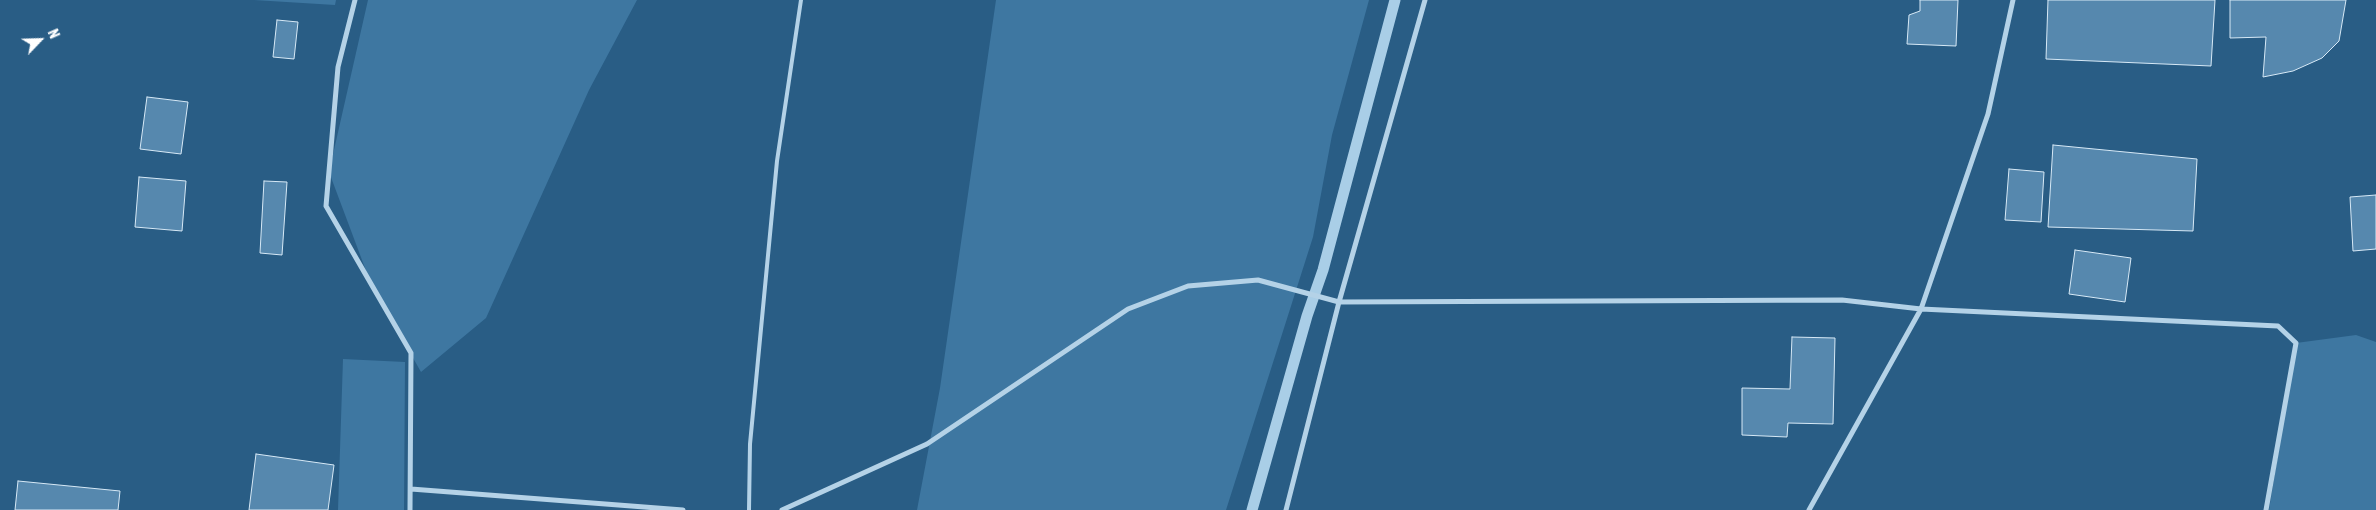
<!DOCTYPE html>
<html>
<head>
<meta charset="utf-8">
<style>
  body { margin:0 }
  #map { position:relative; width:2376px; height:510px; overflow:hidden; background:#295d85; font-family:"Asap Condensed",sans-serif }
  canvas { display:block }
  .north { position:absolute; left:15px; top:15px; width:50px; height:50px; -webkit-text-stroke:4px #295d85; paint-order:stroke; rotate:66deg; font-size:14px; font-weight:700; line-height:20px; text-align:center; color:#fff }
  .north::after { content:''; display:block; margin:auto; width:18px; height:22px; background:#fff; clip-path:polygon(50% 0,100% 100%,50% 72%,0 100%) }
</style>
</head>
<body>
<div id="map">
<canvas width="2376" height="510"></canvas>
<div class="north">N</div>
</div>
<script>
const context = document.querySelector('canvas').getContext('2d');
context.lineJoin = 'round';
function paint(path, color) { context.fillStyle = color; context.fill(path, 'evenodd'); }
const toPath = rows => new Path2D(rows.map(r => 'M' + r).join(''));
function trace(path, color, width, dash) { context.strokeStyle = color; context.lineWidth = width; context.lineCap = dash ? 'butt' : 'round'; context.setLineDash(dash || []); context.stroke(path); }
paint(toPath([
  [254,0,336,0,335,5],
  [368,0,637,0,589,90,486,318,421,372,371,284,329,172],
  [996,0,1369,0,1332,135,1313,237,1226,510,917,510,940,388],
  [2356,335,2376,342,2376,510,2269,510,2296,343],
  [343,359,405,362,404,510,338,510]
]), '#3e77a1');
trace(toPath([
  [1252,510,1307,316,1323,270,1395,0]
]), '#a9cee7', 11);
const building = toPath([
  [1920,0,1958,0,1956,46,1907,44,1909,15,1920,11,1920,0],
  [2048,0,2215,0,2211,66,2046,59,2048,0],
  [2230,0,2346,0,2339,41,2322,58,2293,71,2263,77,2266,37,2230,38,2230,0],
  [277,20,298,22,294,59,273,57,277,20],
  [147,97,188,102,181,154,140,149,147,97],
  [2053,145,2197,159,2193,231,2048,227,2053,145],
  [2009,169,2044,172,2041,222,2005,220,2009,169],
  [139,177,186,181,182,231,135,227,139,177],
  [264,181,287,182,282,255,260,253,264,181],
  [2376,195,2376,249,2353,251,2350,197,2376,195],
  [2075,250,2131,258,2125,302,2069,294,2075,250],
  [1792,337,1835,338,1833,424,1788,423,1787,437,1742,435,1742,388,1790,389,1792,337],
  [256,454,334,465,328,510,249,510,256,454],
  [18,481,120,491,118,510,15,510,18,481]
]);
paint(building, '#5688ae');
trace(building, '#d7e9f6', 1);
trace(toPath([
  [749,510,750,444,777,161,801,0]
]), '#b4d2e7', 4);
trace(toPath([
  [355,0,338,67,326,206,411,353,410,510],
  [411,489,683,510],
  [782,510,927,444,1128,309,1188,286,1258,280,1339,302,1842,300,1921,309,2278,326,2296,343,2266,510],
  [1286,510,1339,302,1425,0],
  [1809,510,1921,309,1988,114,2013,0]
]), '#b4d2e7', 5);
</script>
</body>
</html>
